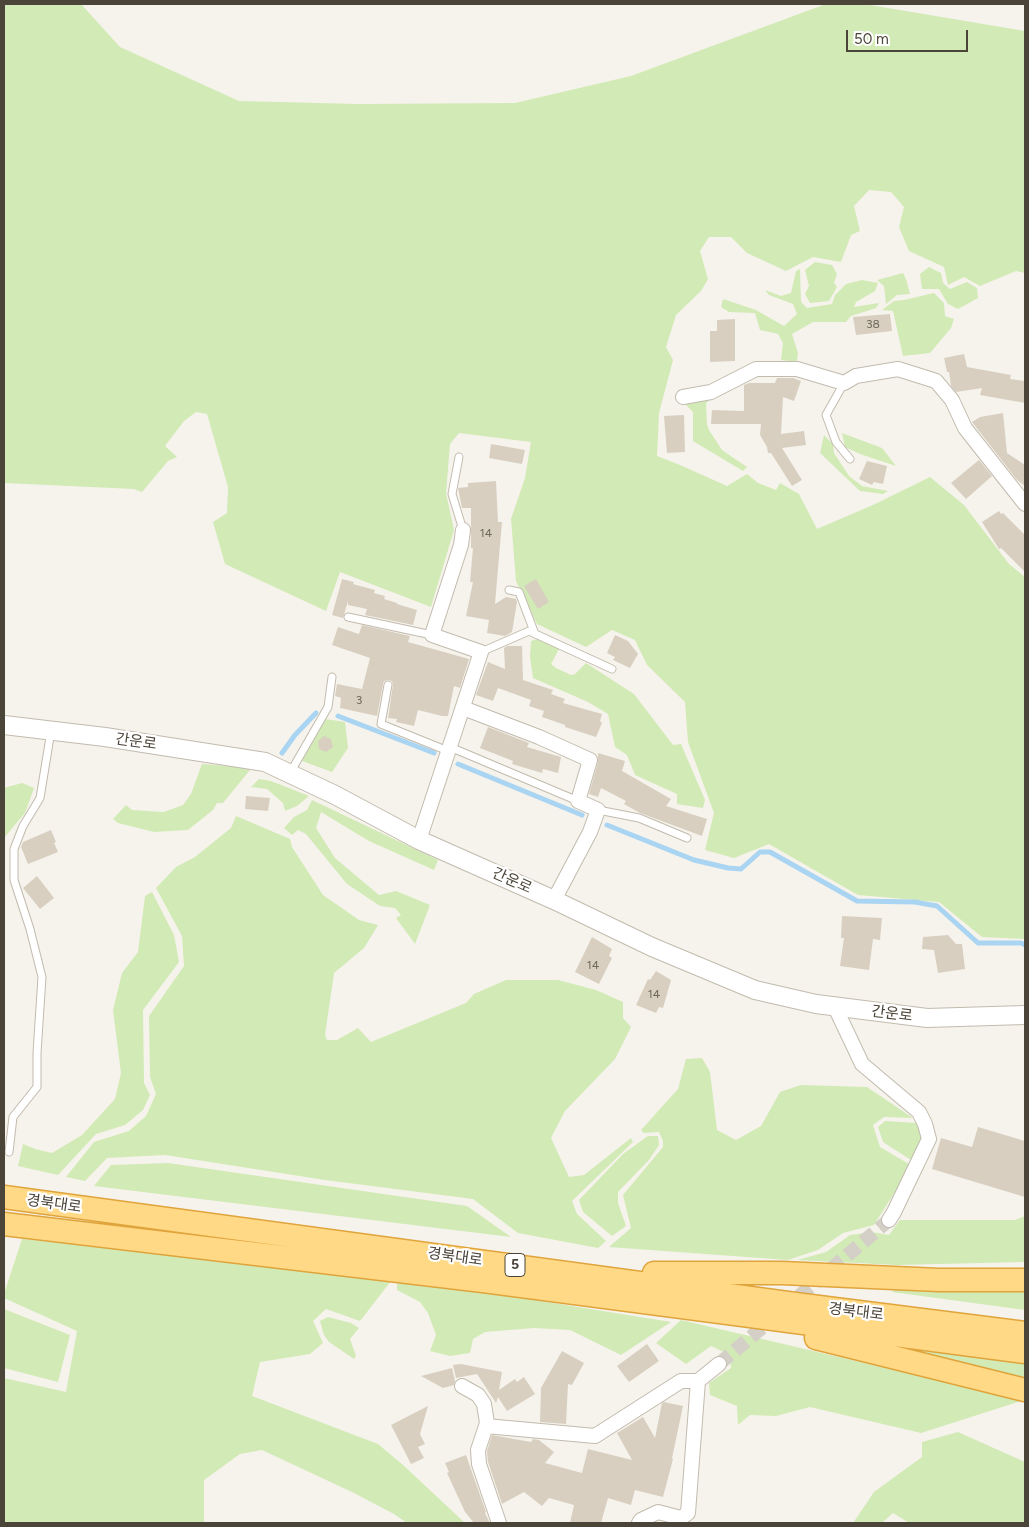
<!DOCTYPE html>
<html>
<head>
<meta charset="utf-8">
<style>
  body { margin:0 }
  #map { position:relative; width:1029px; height:1527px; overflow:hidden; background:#f6f3ec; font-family:Figtree,sans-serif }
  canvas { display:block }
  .frame { position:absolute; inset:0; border:5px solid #4b4439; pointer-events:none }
  .scale { position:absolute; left:846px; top:30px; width:122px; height:22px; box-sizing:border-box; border:2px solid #4b4439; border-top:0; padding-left:6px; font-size:15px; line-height:18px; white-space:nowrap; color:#4b4439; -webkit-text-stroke:4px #fff; paint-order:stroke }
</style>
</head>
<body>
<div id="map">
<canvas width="1029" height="1527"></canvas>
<div class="frame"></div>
<div class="scale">50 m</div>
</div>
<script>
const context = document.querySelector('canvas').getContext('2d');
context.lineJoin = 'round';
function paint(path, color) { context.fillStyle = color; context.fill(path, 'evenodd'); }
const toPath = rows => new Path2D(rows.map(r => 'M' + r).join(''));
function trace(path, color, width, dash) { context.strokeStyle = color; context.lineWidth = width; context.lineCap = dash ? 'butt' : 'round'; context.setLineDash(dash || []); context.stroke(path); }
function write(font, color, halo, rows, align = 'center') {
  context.font = font + ' Figtree,"Noto Sans KR",sans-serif'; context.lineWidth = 4.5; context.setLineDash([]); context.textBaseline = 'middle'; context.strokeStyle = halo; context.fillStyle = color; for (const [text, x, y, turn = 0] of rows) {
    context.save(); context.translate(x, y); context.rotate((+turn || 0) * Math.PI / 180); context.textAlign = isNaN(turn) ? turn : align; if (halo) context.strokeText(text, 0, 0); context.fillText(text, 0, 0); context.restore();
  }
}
paint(toPath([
  [4,4,81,4,120,47,239,101,359,104,515,103,631,76,826,4,864,4,1025,31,1025,273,1016,271,980,286,964,277,948,285,944,267,909,251,899,227,904,207,891,192,869,190,854,206,860,231,851,235,841,262,813,257,786,271,747,253,731,237,709,237,700,251,708,279,701,291,676,315,666,347,673,360,659,413,657,456,680,465,727,486,747,474,758,483,776,490,780,483,799,494,817,529,875,504,930,477,964,505,1009,564,1025,577,1025,939,982,937,939,902,858,895,769,844,734,858,705,850,714,813,688,742,685,702,647,665,635,640,612,630,586,647,537,624,516,581,511,519,525,478,531,442,459,433,450,444,446,493,454,530,431,607,340,572,326,611,225,564,213,522,227,513,228,487,207,414,196,412,184,421,165,446,177,457,168,461,142,492,134,489,4,483],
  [815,262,832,265,837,274,834,283,837,287,829,301,810,303,805,294,809,286,805,270],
  [929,267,941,273,943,283,950,289,967,282,977,288,978,298,958,309,948,304,939,289,922,289,920,274],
  [800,269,801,302,807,308,832,304,835,295,846,284,862,280,878,283,875,291,856,302,854,307,879,303,876,308,851,316,846,322,813,322,792,334,798,353,797,362,781,360,783,343,778,334,760,330,755,313,729,312,721,307,723,299,756,310,784,326,797,314,793,304,769,295,765,290,781,296,791,293,796,271],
  [903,273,906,279,910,294,897,295,886,304,884,286,877,280],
  [934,293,944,303,945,316,954,319,951,328,930,353,903,356,893,311,882,310,894,301,904,300],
  [710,398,706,404,707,424,709,430,722,450,747,467,743,471,693,441,693,412,684,403],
  [842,433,882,448,896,466,860,454,845,447],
  [824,435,833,444,834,453,849,476,862,486,888,491,883,494,860,491,820,453],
  [537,639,559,649,551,664,556,668,571,675,575,674,586,663,634,694,673,745,681,744,705,800,703,808,677,804,677,794,635,775,627,755,615,747,608,714,588,702,533,678,530,657,531,641],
  [325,719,345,722,348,748,332,772,302,761],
  [202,764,240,767,250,770,223,803,217,803,213,810,188,830,154,832,118,823,113,819,126,805,132,810,164,812,183,805,191,794],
  [259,779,271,781,309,796,297,806,285,811,283,803,267,789,251,787],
  [22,783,34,788,25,813,4,838,4,788],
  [312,800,438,860,434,870,369,841,321,812,316,828,335,858,379,895,396,891,430,905,415,944,396,918,401,915,395,908,380,906,347,884,306,834,298,830,292,835,284,828,294,817,307,810],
  [236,816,290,839,292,847,323,895,359,920,378,925,364,948,334,973,325,1035,327,1040,337,1040,358,1028,371,1042,466,1003,474,994,506,980,558,980,596,990,623,1002,623,1018,631,1027,615,1059,565,1111,551,1138,569,1177,584,1175,631,1138,633,1142,572,1201,577,1214,606,1241,598,1248,518,1233,473,1199,325,1180,165,1155,107,1158,85,1181,66,1177,94,1142,129,1131,146,1116,156,1094,150,1077,149,1016,184,966,182,936,156,888,176,867,195,857,231,828],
  [152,892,174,935,179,962,143,1010,144,1083,150,1095,143,1110,125,1125,96,1134,58,1175,18,1166,23,1144,35,1149,52,1153,82,1135,115,1099,121,1073,113,1010,122,973,138,952,145,896],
  [702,1058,710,1072,717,1130,736,1140,761,1126,780,1092,801,1085,867,1087,913,1118,884,1117,873,1125,880,1147,909,1164,907,1173,874,1225,843,1233,818,1250,788,1260,609,1247,631,1228,623,1195,663,1147,663,1141,659,1132,644,1133,641,1130,678,1089,686,1059],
  [885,1121,917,1123,923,1130,923,1142,911,1160,883,1142,878,1127],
  [648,1136,658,1136,659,1145,649,1160,618,1192,618,1203,626,1226,612,1236,583,1212,579,1200,623,1154],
  [168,1163,467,1206,511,1237,94,1186,111,1165],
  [1025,1216,1025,1262,897,1265,797,1260,826,1252,850,1235,871,1232,889,1235,900,1220,1015,1220],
  [22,1239,189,1256,391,1281,360,1321,326,1309,313,1321,323,1343,310,1354,260,1362,252,1396,378,1444,403,1465,465,1523,407,1523,394,1514,352,1492,262,1450,240,1454,204,1480,204,1523,4,1523,4,1378,66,1392,77,1331,4,1298,4,1294],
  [404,1282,485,1292,671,1322,621,1355,570,1330,534,1328,485,1332,473,1339,470,1353,450,1356,430,1351,436,1335,428,1313,420,1302,397,1290,397,1284],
  [897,1288,1025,1288,1025,1310,892,1292],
  [4,1309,70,1335,58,1382,4,1368],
  [328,1317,351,1323,359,1328,350,1339,356,1356,354,1359,329,1342,324,1335,320,1321],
  [681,1320,903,1372,1021,1401,921,1433,810,1407,776,1416,750,1415,738,1425,737,1406,710,1395,709,1383,731,1368,730,1355,711,1346,686,1364,656,1343],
  [870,1338,1025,1361,1025,1381,881,1346],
  [958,1432,1025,1462,1025,1523,909,1523,893,1513,882,1523,853,1523,874,1492,922,1457,922,1442]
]), '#d2eab5');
trace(toPath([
  [338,716,434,753],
  [282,753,295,735,316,713],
  [458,764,582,815],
  [607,825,694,860,728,868,741,869,760,852,770,852,857,901,915,902,937,906,978,943,1021,943,1025,945]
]), '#a9d4f2', 5);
paint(toPath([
  [890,314,892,331,856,335,853,317],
  [735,319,735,361,710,362,710,331,717,331,717,320],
  [964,354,967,367,1011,375,1010,379,1025,381,1025,403,980,395,982,388,956,392,951,386,949,372,947,372,944,358],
  [777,378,793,378,801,381,794,401,783,397,781,434,804,431,806,445,782,448,802,480,792,486,771,453,768,453,767,447,760,435,761,424,711,424,712,410,744,411,744,385,749,383,775,383],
  [1003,413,1007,453,1025,465,1025,486,1017,480,972,422,980,417],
  [684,415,685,452,667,453,664,416],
  [491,444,525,450,522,464,489,458],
  [979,460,992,476,966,499,951,483],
  [867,461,887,466,883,484,874,482,872,485,859,479],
  [496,481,498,522,502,522,495,604,506,597,516,599,517,602,512,632,505,636,487,633,489,620,466,616,473,582,470,582,473,548,471,548,471,508,462,508,458,488,468,487,468,483],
  [999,511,1001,514,1003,513,1025,535,1025,572,1001,548,999,549,982,522],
  [342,579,354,582,353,584,375,590,374,593,385,596,384,599,397,603,397,604,417,610,413,625,365,615,367,609,348,605,348,601,343,618,332,615],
  [536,579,549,602,538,609,524,586],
  [362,625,410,636,408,642,469,659,460,688,454,686,448,716,442,716,418,710,414,726,396,722,397,719,388,718,393,685,392,681,388,680,384,681,383,684,377,716,340,708,341,698,335,696,337,684,362,689,370,658,332,645,338,627,359,634],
  [615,635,628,641,638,654,630,668,613,660,615,657,607,653],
  [507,646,522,646,523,680,553,690,551,694,565,699,563,703,602,714,600,721,602,723,596,737,565,727,565,725,542,717,544,711,529,706,531,700,498,688,493,701,476,695,488,662,505,669,504,648],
  [488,727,529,743,527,747,561,757,558,773,543,769,542,773,512,764,513,761,480,748],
  [324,736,331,739,333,747,326,752,319,749,318,741],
  [598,753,625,761,622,771,671,799,666,806,707,819,702,836,640,813,624,804,626,801,601,788,598,797,589,794,598,762],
  [246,796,270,798,268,811,245,809],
  [51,830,56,842,54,843,58,852,28,864,21,847,23,842],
  [37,876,54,898,40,909,23,888],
  [842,916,882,918,880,940,873,939,869,970,840,966,844,938,841,938],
  [948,935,956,944,962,944,965,969,938,973,934,950,922,949,923,937],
  [592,937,612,949,609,956,612,958,599,984,575,972],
  [656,971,671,980,663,1008,659,1007,656,1013,636,1005,648,979,650,980],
  [978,1127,1025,1141,1025,1197,932,1169,941,1138,972,1147],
  [647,1344,659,1361,629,1382,617,1366],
  [562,1351,584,1363,572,1385,568,1384,566,1424,540,1422,541,1388],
  [461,1364,502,1372,499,1390,515,1379,517,1382,524,1377,535,1394,507,1411,498,1397,496,1403,477,1374,456,1378,453,1365],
  [452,1368,455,1381,454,1385,443,1388,421,1376],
  [664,1402,683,1406,672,1458,673,1459,663,1497,635,1490,631,1505,608,1498,601,1523,570,1523,574,1505,549,1498,542,1506,524,1492,502,1504,488,1462,487,1451,492,1435,531,1442,533,1439,539,1440,554,1452,545,1463,582,1473,588,1449,632,1460,617,1433,643,1417,655,1438,662,1403],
  [428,1406,420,1434,425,1444,418,1447,424,1458,411,1464,391,1425],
  [466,1455,486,1512,485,1513,490,1523,474,1523,465,1512,447,1473,449,1472,445,1463]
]), '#d8cfc1');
trace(toPath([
  [719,1364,889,1220]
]), '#d4d0c8', 14, [14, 7]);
const service = toPath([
  [844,383,826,415,836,442,850,459],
  [459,457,452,494,463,530],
  [509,590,519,592,535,634],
  [348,617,432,635],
  [481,652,529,631,612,669],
  [388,685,381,724,448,751],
  [450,747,578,801],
  [290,773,328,707,332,677],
  [598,810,639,818,687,838],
  [9,1152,13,1117,37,1087,37,1053,42,977,30,929,14,880,14,849,23,826,40,798,51,731]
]);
const minor = toPath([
  [683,397,711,392,756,369,797,369,844,383,856,376,898,369,936,381,952,400,965,428,1025,504],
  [463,708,539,737,590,760,578,801,598,810,590,832,554,900],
  [419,840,481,652,432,635,461,545,463,530],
  [835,1007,862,1064,919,1112,925,1124,929,1139,894,1212,889,1220],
  [462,1386,478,1395,484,1404,487,1423,478,1450,479,1464,499,1523],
  [486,1426,595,1436,681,1381,698,1381],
  [639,1523,641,1520,658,1512,681,1518,688,1513,698,1381,719,1364]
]);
const tertiary = toPath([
  [4,725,105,737,265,762,335,795,419,840,554,900,652,947,755,990,816,1004,927,1018,1025,1015]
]);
const trunk = toPath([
  [4,1197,795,1304,1025,1333],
  [4,1224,483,1281,1025,1352],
  [654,1273,782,1273,939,1280,1025,1280],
  [816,1338,1025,1390]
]);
trace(service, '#c2bbae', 9);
trace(minor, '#c2bbae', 16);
trace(tertiary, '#c2bbae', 20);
trace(trunk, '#e0a43c', 25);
trace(service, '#fff', 7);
trace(minor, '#fff', 14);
trace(tertiary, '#fff', 18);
trace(trunk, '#ffd985', 22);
write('12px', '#6e675b', null, [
  ["38",873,324],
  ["14",486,533],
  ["3",359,700],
  ["14",593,965],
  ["14",654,994]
]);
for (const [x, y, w] of [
  [515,1265,20]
]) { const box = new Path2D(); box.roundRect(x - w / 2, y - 11.5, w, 23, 4); context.fillStyle = '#fff'; context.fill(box); trace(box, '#4b4439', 1); }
write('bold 14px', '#4b4439', null, [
  ["5",515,1265]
]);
write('15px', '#4b4439', '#fff', [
  ["간운로",136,742,8],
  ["간운로",512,881,24],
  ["간운로",892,1014,7],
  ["경북대로",54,1204,8],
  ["경북대로",455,1257,8],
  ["경북대로",856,1312,7]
]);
</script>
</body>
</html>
